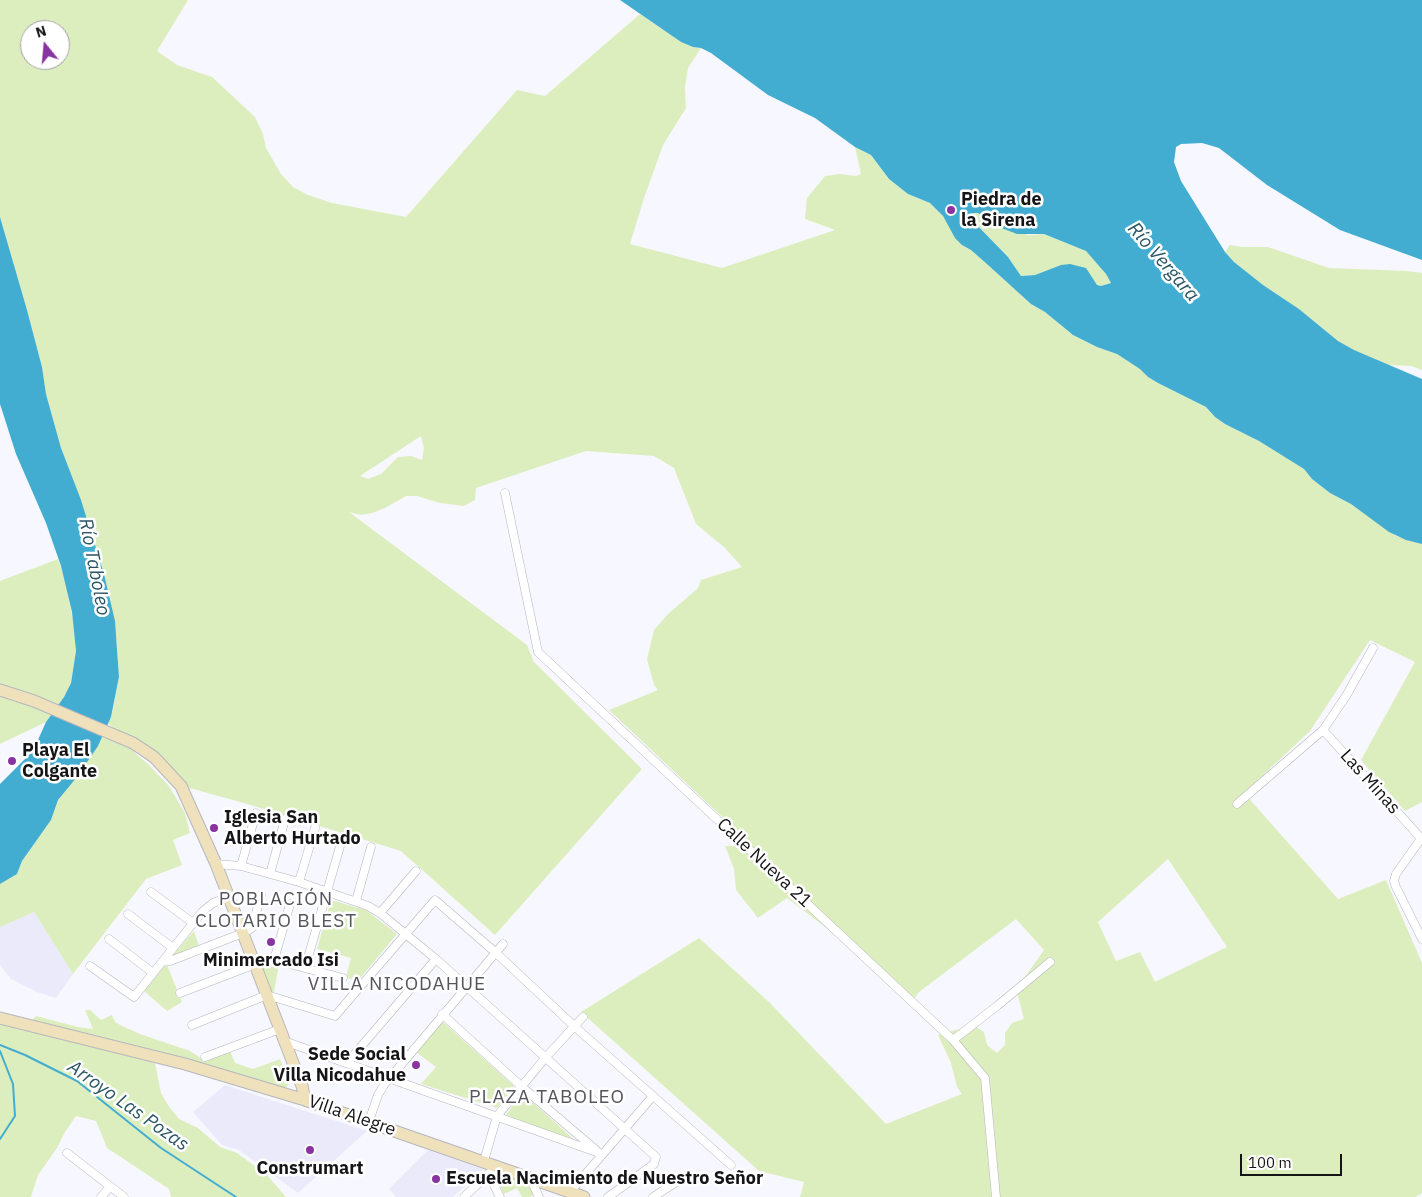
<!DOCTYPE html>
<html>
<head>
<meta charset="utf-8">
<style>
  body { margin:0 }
  #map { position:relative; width:1422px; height:1197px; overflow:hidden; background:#f7f7ff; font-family:"IBM Plex Sans",sans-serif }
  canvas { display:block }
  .north { position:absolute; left:20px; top:20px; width:50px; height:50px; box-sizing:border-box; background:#fff; border:1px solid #a1a1a3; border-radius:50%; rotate:343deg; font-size:14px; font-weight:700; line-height:20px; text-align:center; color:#151518 }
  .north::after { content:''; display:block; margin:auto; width:18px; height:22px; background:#8933a0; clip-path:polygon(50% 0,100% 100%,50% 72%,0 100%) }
  .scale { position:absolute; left:1240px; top:1154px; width:102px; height:22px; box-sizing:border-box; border:2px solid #151518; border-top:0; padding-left:6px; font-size:15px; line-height:18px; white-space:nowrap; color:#151518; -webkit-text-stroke:4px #fff; paint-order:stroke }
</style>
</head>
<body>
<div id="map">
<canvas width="1422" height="1197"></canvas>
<div class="north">N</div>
<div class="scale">100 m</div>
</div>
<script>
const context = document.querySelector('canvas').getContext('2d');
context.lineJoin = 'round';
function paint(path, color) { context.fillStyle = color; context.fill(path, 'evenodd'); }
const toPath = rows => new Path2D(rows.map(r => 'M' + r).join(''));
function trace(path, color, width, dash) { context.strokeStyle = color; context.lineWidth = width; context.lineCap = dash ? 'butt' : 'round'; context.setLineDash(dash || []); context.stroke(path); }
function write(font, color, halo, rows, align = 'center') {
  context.font = font + ' "IBM Plex Sans",sans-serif'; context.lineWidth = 5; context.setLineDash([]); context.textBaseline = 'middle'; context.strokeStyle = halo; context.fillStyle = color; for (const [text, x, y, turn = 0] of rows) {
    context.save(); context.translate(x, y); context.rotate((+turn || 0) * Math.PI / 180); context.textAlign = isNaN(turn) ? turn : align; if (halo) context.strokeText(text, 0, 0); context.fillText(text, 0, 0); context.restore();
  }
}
paint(toPath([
  [34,912,73,974,56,998,37,992,11,979,0,965,0,927],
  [225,1085,367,1131,298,1193,239,1150,222,1145,193,1112],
  [428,1150,483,1169,453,1197,396,1197,389,1189]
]), '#eaeafb');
paint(toPath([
  [0,0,188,0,157,51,177,65,212,77,255,117,263,134,266,148,281,174,293,187,308,195,332,203,406,217,517,90,545,96,640,14,681,42,693,47,701,48,688,68,685,87,686,108,663,145,644,198,630,244,722,268,835,230,805,219,807,198,825,176,840,174,856,176,861,174,855,147,871,155,889,179,908,194,930,203,943,216,962,245,971,250,988,265,1031,304,1045,312,1073,335,1097,347,1117,354,1141,369,1148,377,1158,383,1206,407,1215,417,1225,424,1259,441,1284,456,1304,469,1312,479,1330,493,1351,504,1396,536,1422,544,1422,802,1405,811,1361,760,1415,662,1370,640,1310,731,1244,793,1338,899,1386,880,1422,963,1422,1193,1416,1197,800,1197,804,1182,759,1171,581,1012,699,938,770,1003,886,1124,962,1094,957,1087,951,1063,938,1035,973,1025,984,1032,987,1045,997,1053,1005,1045,1005,1033,1012,1023,1024,1019,1018,996,1020,984,1044,950,1016,919,919,992,910,1004,829,930,787,898,758,918,736,890,734,869,725,846,753,846,609,710,658,690,654,685,647,659,654,630,668,614,698,588,701,580,742,567,724,547,696,524,674,468,654,456,586,451,476,488,475,500,464,506,440,503,417,496,406,496,385,508,372,513,360,515,349,512,527,645,534,662,642,769,495,935,401,851,244,803,182,786,123,734,108,724,113,710,119,677,117,645,110,597,96,549,61,448,46,394,42,367,27,310,0,217],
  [30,30,60,30,60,60,30,60],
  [421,436,424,448,422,460,411,456,398,457,381,474,368,479,360,476],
  [1168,859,1227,947,1155,982,1140,952,1116,961,1098,922],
  [974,213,978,213,1028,235,1044,234,1086,251,1106,274,1111,283,1101,286,1097,285,1094,281,1061,265,1035,275,1021,276,1008,257,971,219,971,214],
  [1230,245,1242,247,1268,247,1329,268,1407,271,1422,273,1422,370,1411,366,1389,365,1353,350,1338,341,1299,309,1263,285,1234,262,1225,252],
  [58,559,65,580,73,620,76,651,71,683,64,697,46,722,0,744,0,581],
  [102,737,129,748,148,764,169,786,185,813,190,833,173,840,182,865,146,879,73,974,34,912,0,927,0,884,17,874,22,861,51,820,58,800,77,777],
  [331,900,366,910,397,934,357,982,346,977,351,958,317,949],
  [194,931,199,946,172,956],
  [266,963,279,964,274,992,270,991,260,968],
  [165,965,167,965,182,1002,167,1011,144,991],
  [85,1010,90,1010,101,1020,112,1015,115,1022,122,1026,140,1034,190,1051,204,1060,230,1051,235,1063,253,1069,280,1059,289,1083,287,1087,282,1088,206,1064,34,1021,33,1019,36,1016,78,1027,93,1029],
  [443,1022,514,1086,497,1108,421,1084,436,1067,416,1052],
  [0,1023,155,1063,161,1093,168,1105,179,1119,198,1128,220,1147,237,1153,267,1175,286,1197,171,1197,169,1189,107,1148,96,1121,76,1116,65,1132,57,1148,38,1175,31,1197,0,1197],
  [522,1093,577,1142,506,1115],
  [496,1174,530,1184,535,1194,530,1197,522,1197,517,1188,504,1194,495,1176]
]), '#ddeebe');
paint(toPath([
  [620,0,1422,0,1422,260,1340,230,1267,185,1219,148,1202,143,1181,144,1176,147,1174,162,1181,181,1225,252,1234,262,1263,285,1299,309,1338,341,1354,350,1422,379,1422,544,1406,540,1389,532,1351,504,1330,493,1312,479,1304,469,1259,441,1225,424,1215,417,1206,407,1158,383,1148,377,1140,369,1117,354,1097,347,1073,335,1045,312,1031,304,988,265,971,250,962,245,955,238,943,216,930,203,908,194,889,179,871,155,855,147,815,118,768,95,711,53,701,48,693,47,681,42],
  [974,213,978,213,999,227,1017,234,1044,234,1086,251,1106,274,1111,283,1101,286,1097,285,1086,268,1070,264,1061,265,1035,275,1021,276,1008,257,971,219,971,214],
  [0,217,27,310,42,367,46,394,61,448,81,500,104,574,115,621,119,677,111,717,98,746,77,777,58,800,51,820,22,861,17,874,0,884,0,784,33,751,46,722,64,697,71,683,76,651,72,612,61,566,46,523,16,454,0,404]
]), '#43add1');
trace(toPath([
  [0,1045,25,1055,77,1081,161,1148,236,1197],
  [0,1051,13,1084,15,1116,0,1139]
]), '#43add1', 2);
const street = toPath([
  [505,493,538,652,953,1040,985,1078,996,1197],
  [1323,730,1419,836,1420,840,1396,874,1394,881,1396,887,1422,939],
  [1237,804,1323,730,1346,696,1373,648],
  [216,864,241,866,299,882,368,906,380,913,436,959,656,1157,654,1164,608,1197],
  [241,866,256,813],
  [270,874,285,819],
  [299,882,315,828],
  [151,892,193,923],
  [356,901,371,847],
  [380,913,416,871],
  [128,914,173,948],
  [109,939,153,973],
  [274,960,290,904],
  [162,962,170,961,243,933,252,928,261,895],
  [90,966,134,997,202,912,213,903,229,897],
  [305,968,343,836],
  [180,993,266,960,274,960,343,978],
  [442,1014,521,1086,596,1150],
  [192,1025,267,995,335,1016,435,900,495,952,574,1026,731,1165],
  [953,1040,997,1006,1050,962],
  [284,1041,602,1154],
  [205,1057,280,1029],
  [347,1063,436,959],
  [369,1121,378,1095,384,1085,503,944],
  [67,1153,124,1197],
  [484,1161,497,1116,546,1057,583,1017],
  [489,1175,500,1197],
  [530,1178,539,1197],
  [570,1192,653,1096],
  [101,1197,110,1187],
  [464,1197,497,1166],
  [653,1197,689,1174]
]);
const secondary = toPath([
  [0,690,34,701,133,743,154,757,181,786,216,864,302,1086,305,1100],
  [0,1018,185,1064,305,1100,584,1197]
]);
trace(street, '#b5b6bf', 9);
trace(secondary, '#b5b6bf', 13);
trace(street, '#fff', 8);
trace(secondary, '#efe1bb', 11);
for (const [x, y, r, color] of [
  [951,210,5,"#8933a0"],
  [12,761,5,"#8933a0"],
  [214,828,5,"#8933a0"],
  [271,942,5,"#8933a0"],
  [416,1065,5,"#8933a0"],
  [310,1150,5,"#8933a0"],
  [436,1179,5,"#8933a0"]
]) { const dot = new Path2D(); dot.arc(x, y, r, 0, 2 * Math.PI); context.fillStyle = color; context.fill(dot); trace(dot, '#fff', 2); }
write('bold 18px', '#151518', '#fff', [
  ["Piedra de",961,200],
  ["la Sirena",961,221],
  ["Playa El",22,751],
  ["Colgante",22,772],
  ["Iglesia San",224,818],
  ["Alberto Hurtado",224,839],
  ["Minimercado Isi",271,961,"center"],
  ["Sede Social",406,1055,"right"],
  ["Villa Nicodahue",406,1076,"right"],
  ["Construmart",310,1169,"center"],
  ["Escuela Nacimiento de Nuestro Señor",446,1179]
], 'left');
write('18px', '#151518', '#fff', [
  ["Las Minas",1370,782,48],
  ["Calle Nueva 21",764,863,43],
  ["Villa Alegre",352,1116,19]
]);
write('italic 19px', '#295565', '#fff', [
  ["Río Vergara",1163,262,49],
  ["Río Taboleo",94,567,79],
  ["Arroyo Las Pozas",128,1106,35]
]);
context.letterSpacing = '1px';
write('19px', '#55555e', '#fff', [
  ["POBLACIÓN",276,900],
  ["CLOTARIO BLEST",276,922],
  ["VILLA NICODAHUE",397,985],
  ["PLAZA TABOLEO",547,1098]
]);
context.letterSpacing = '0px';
</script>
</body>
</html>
